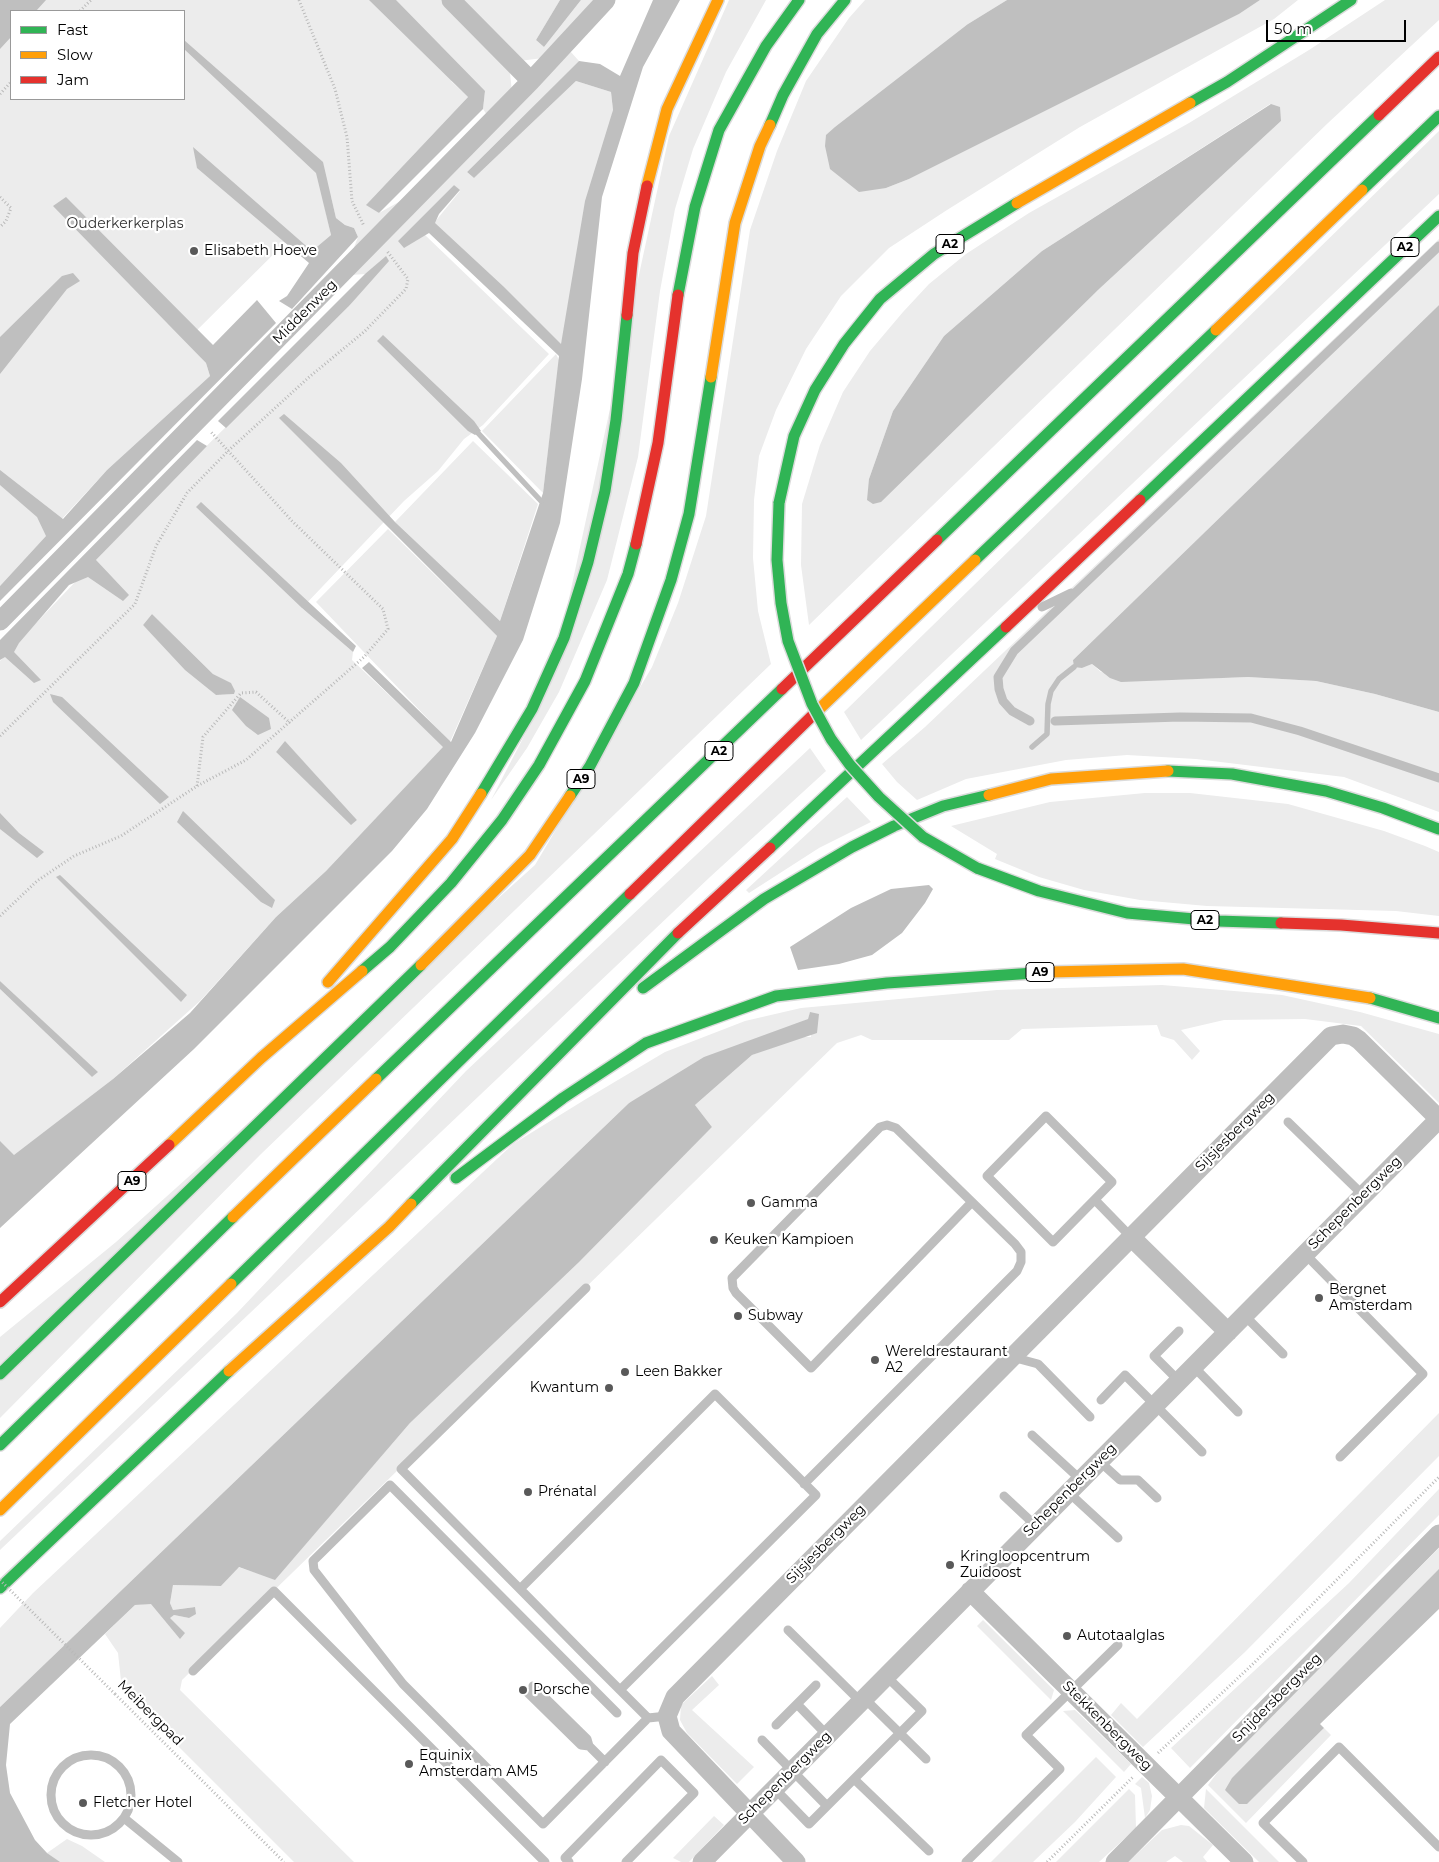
<!DOCTYPE html>
<html>
<head>
<meta charset="utf-8">
<style>
  body { margin:0 }
  #map { position:relative; width:1439px; height:1862px; overflow:hidden; background:#fff; font-family:Montserrat,sans-serif }
  canvas { display:block }
  .legend { position:absolute; left:10px; top:10px; width:175px; height:90px; box-sizing:border-box; background:#fff; border:1px solid #999; margin:0; padding:6px 9px; list-style:none; font-size:15px; color:#000 }
  .legend li { display:flex; align-items:center; gap:10px; height:25px }
  .legend b { width:25px; border:1px solid #999 }
  .scale { position:absolute; left:1266px; top:20px; width:140px; height:22px; box-sizing:border-box; border:2px solid #000; border-top:0; padding-left:6px; font-size:15px; line-height:18px; white-space:nowrap; color:#000; -webkit-text-stroke:4px #fff; paint-order:stroke }
</style>
</head>
<body>
<div id="map">
<canvas width="1439" height="1862"></canvas>
<ul class="legend">
<li><b style="height:6px;background:#30b455"></b>Fast</li>
<li><b style="height:6px;background:#ff9f0a"></b>Slow</li>
<li><b style="height:6px;background:#e5322d"></b>Jam</li>
</ul>
<div class="scale">50 m</div>
</div>
<script>
const context = document.querySelector('canvas').getContext('2d');
context.lineJoin = 'round';
function paint(path, color) { context.fillStyle = color; context.fill(path, 'evenodd'); }
const toPath = rows => new Path2D(rows.map(r => 'M' + r).join(''));
function trace(path, color, width, dash) { context.strokeStyle = color; context.lineWidth = width; context.lineCap = dash ? 'butt' : 'round'; context.setLineDash(dash || []); context.stroke(path); }
function write(font, color, halo, rows, align = 'center') {
  context.font = font + ' Montserrat,sans-serif'; context.lineWidth = 4.5; context.setLineDash([]); context.textBaseline = 'middle'; context.strokeStyle = halo; context.fillStyle = color; for (const [text, x, y, turn = 0] of rows) {
    context.save(); context.translate(x, y); context.rotate((+turn || 0) * Math.PI / 180); context.textAlign = isNaN(turn) ? turn : align; if (halo) context.strokeText(text, 0, 0); context.fillText(text, 0, 0); context.restore();
  }
}
paint(toPath([
  [0,0,560,0,536,40,544,47,581,0,599,0,543,58,519,61,510,73,512,92,487,115,483,109,485,91,451,81,468,97,367,204,379,213,413,194,348,263,358,237,354,228,345,225,336,218,331,197,324,204,331,235,312,251,293,235,186,341,206,363,210,376,107,470,0,586],
  [11,11,184,11,184,99,11,99],
  [729,0,766,0,726,72,693,149,675,209,660,291,638,457,607,580,559,692,527,748,491,800,550,686,669,136],
  [865,0,1007,0,968,24,886,188,909,179,1239,14,1260,0,1298,0,1274,19,1080,127,947,210,889,248,841,296,806,349,776,410,759,456,754,500,753,558,758,611,771,664,261,1154,0,1418,0,1337,116,1242,535,865,652,667,678,603,706,516,750,230,777,151,806,81,849,18],
  [1385,0,1439,0,1439,20,1328,123,809,625,801,565,802,504,820,445,843,392,870,351,903,312,929,284,966,254,1029,213,1189,123,1309,50],
  [1270,104,1281,121,1098,290,869,479,893,411,944,336,1042,251],
  [570,51,579,61,467,172,474,178,576,81,611,92,613,110,561,345,434,223,460,191,454,185,398,241,425,235,549,354,483,425,464,439,438,471,404,501,302,608,353,652,352,660,444,747,326,871,276,917,200,1001,113,1079,0,1167,0,989,92,1077,97,1072,0,981,0,661,176,476,349,306,386,256,366,274,350,275],
  [152,614,213,674,230,683,234,694,216,695,143,625],
  [285,742,357,820,351,824,276,752],
  [1439,131,1439,194,861,740,844,712],
  [1439,239,1439,305,1073,660,1082,668,1092,664,1101,672,1164,680,1248,677,1316,681,1375,694,1439,712,1439,812,1344,777,1196,759,1127,755,1066,760,966,779,917,800,897,782,882,764,925,727],
  [556,354,559,360,543,493,482,431],
  [473,441,538,504,500,621,395,522],
  [388,529,497,636,450,742,316,602],
  [810,748,826,771,710,877,0,1550,0,1541,237,1313,466,1071],
  [1145,793,1190,793,1288,804,1384,831,1425,846,1439,852,1439,916,1396,911,1207,906,1140,900,1084,890,1039,877,995,859,997,854,951,826,1050,802],
  [847,797,871,822,819,848,749,893,746,890],
  [1162,985,1282,995,1360,1012,1439,1034,1439,1103,1361,1026,1305,1019,1224,1020,1181,1030,1200,1051,1192,1060,1174,1040,1161,1036,1157,1025,1022,1029,1009,1040,872,1040,861,1035,837,1043,182,1680,180,1690,354,1862,294,1862,122,1690,118,1653,105,1634,135,1605,151,1603,185,1633,169,1618,174,1615,189,1618,194,1607,173,1610,170,1603,173,1585,221,1586,238,1567,275,1579,410,1423,712,1127,695,1105,752,1055,801,1037,811,1037,810,1013,808,1019,629,1103,0,1707,0,1628,33,1593,513,1144,586,1099,665,1052,745,1021,801,1008,997,990],
  [1439,1413,1439,1456,1245,1652,1143,1747,1111,1715,1121,1703,1137,1719],
  [1439,1489,1439,1515,1190,1768,1171,1748,1349,1583],
  [1439,1548,1439,1570,1247,1804,1324,1728,1331,1735,1246,1823,1208,1785,1223,1765],
  [983,1620,1054,1690,1051,1700,977,1626],
  [712,1676,719,1685,692,1710,754,1767,737,1784,687,1733,680,1720,681,1705],
  [1075,1710,1131,1764,1124,1772,1063,1711],
  [1096,1757,1116,1777,1075,1822,1033,1862,991,1862],
  [1142,1777,1149,1783,1152,1796,1150,1810,1145,1818,1141,1788,1135,1784],
  [1129,1789,1135,1795,1136,1828,1099,1862,1056,1862],
  [1206,1789,1279,1862,1259,1862,1204,1808],
  [714,1816,724,1825,689,1862,681,1862,673,1858],
  [1181,1825,1189,1826,1213,1845,1203,1857,1207,1862,1183,1862,1175,1856,1166,1862,1128,1862,1162,1830],
  [67,1839,82,1846,105,1862,59,1862,47,1853]
]), '#ececec');
paint(toPath([
  [0,0,46,0,36,11,11,11,11,37,0,49],
  [369,0,396,0,485,91,483,109,379,213,366,205,468,97],
  [560,0,581,0,544,47,536,40],
  [653,0,680,0,643,67,602,197,582,379,560,523,523,640,475,733,427,809,392,851,194,1049,0,1228,0,1141,14,1155,113,1079,190,1013,276,917,326,871,443,747,362,668,369,662,451,742,497,636,279,418,284,414,341,463,395,522,500,621,543,493,559,356,429,233,404,248,398,241,454,185,460,190,439,214,435,223,504,287,561,344,585,201,613,110,611,92,576,81,474,178,467,172,579,61,600,64,620,76],
  [1007,0,1260,0,1239,14,909,179,886,188,859,192,830,169,825,146,826,135,835,127,968,24],
  [184,40,323,162,336,218,345,225,354,228,358,237,292,309,279,301,287,296,309,263,197,168,193,147,312,251,331,235,316,173,184,49],
  [1271,104,1280,107,1281,121,1098,290,881,502,873,504,867,500,869,479,893,411,944,336,1042,251],
  [66,197,213,345,257,300,276,323,0,601,0,586,46,536,37,517,0,485,0,470,63,519,107,470,210,376,206,363,53,206],
  [386,256,389,261,349,306,226,428,218,421,365,274],
  [73,273,80,281,67,289,0,374,0,337,62,276],
  [1439,305,1439,712,1375,694,1316,681,1248,677,1121,682,1110,678,1092,664,1082,668,1074,667,1073,660],
  [383,335,474,421,481,431,475,435,468,431,377,341],
  [197,440,207,446,96,560,129,595,123,601,88,577,69,585,19,643,14,652,41,680,34,683,5,657,0,660,0,640],
  [201,502,356,646,353,652,302,608,196,507],
  [152,614,213,674,231,683,235,691,234,694,216,695,185,670,143,625],
  [50,694,62,697,169,797,160,804,53,702],
  [240,697,269,718,271,729,258,735,246,726,232,710],
  [285,741,314,773,357,820,351,825,276,752],
  [183,811,275,900,272,908,261,902,177,822],
  [0,813,19,833,44,852,37,858,0,829],
  [60,875,187,995,181,1002,56,877],
  [929,885,933,889,925,903,902,933,872,955,839,964,798,970,790,947,851,908,891,889],
  [0,981,98,1072,92,1077,0,989],
  [810,1012,819,1014,817,1033,752,1055,695,1105,712,1127,579,1262,410,1423,275,1580,239,1567,221,1586,173,1585,170,1603,173,1610,195,1607,196,1614,189,1618,174,1615,170,1618,185,1633,180,1639,151,1604,135,1605,10,1724,6,1765,10,1793,35,1840,47,1853,60,1862,0,1862,0,1707,629,1103,704,1057,808,1019],
  [1439,1569,1439,1609,1320,1724,1324,1728,1247,1804,1239,1804,1225,1790,1232,1778]
]), '#bfbfbf');
trace(toPath([
  [478,433,541,501],
  [1032,747,1047,734,1048,704,1051,691,1059,679,1074,667]
]), '#bfbfbf', 5.5);
const fast = toPath([
  [1190,103,1227,82,1351,0],
  [770,125,783,95,817,34,845,0],
  [1362,190,1439,116],
  [678,295,695,207,719,130,766,46,799,0],
  [1140,500,1439,216],
  [779,503,794,436,815,390,844,344,880,299,934,254,1017,203],
  [937,540,1379,115],
  [975,560,1216,330],
  [1168,771,1232,774,1326,791,1383,808,1439,829],
  [481,794,532,709,564,638,588,562,605,491,616,420,627,315],
  [570,796,590,766,634,683,671,580,689,514,711,377],
  [770,848,1006,627],
  [977,868,1039,891,1127,913,1217,921,1281,923],
  [362,971,390,947,451,883,502,820,539,765,585,681,628,574,636,544],
  [643,988,764,899,852,847,894,826,943,806,989,795],
  [1370,998,1439,1018],
  [376,1079,782,689],
  [456,1178,563,1098,646,1043,776,996,887,983,1049,972],
  [411,1204,678,933],
  [231,1284,630,894],
  [0,1374,421,965],
  [0,1445,233,1217],
  [0,1588,229,1371]
]);
const slow = toPath([
  [647,186,667,109,718,0],
  [1017,203,1190,103],
  [1216,330,1362,190],
  [711,377,735,223,760,146,770,125],
  [813,715,975,560],
  [989,795,1051,779,1168,771],
  [421,965,530,855,570,796],
  [1049,972,1183,969,1370,998],
  [328,982,452,839,481,794],
  [169,1145,261,1058,362,971],
  [233,1217,376,1079],
  [229,1371,389,1227,411,1204],
  [0,1510,231,1284]
]);
const jam = toPath([
  [1379,115,1439,57],
  [627,315,633,253,647,186],
  [636,544,658,443,678,295],
  [1006,627,1140,500],
  [782,689,937,540],
  [630,894,813,715],
  [1281,923,1341,925,1439,933],
  [678,933,770,848],
  [0,1302,169,1145]
]);
trace(fast, '#dbdbdb', 14);
trace(slow, '#dbdbdb', 14);
trace(jam, '#dbdbdb', 14);
trace(toPath([
  [299,0,335,89,347,137,352,201,364,226],
  [80,11,91,0],
  [0,94,11,82],
  [0,197,11,208,6,221,0,227],
  [0,736,135,604,156,546,187,493,228,451,308,378,365,331,406,289,408,279,387,251],
  [197,786,203,737,241,693,256,692,290,723],
  [0,916,37,881,74,856,121,836,197,786,246,760,364,657,388,629,383,609,292,521,211,432],
  [115,1694,284,1862],
  [1158,1753,1255,1662,1439,1477],
  [1047,1862,1134,1776]
]), '#b9b9b9', 3, [1, 2.5]);
trace(toPath([
  [1042,607,1071,593],
  [1030,721,1012,711,1003,701,999,689,998,677,1014,651,1439,246],
  [1055,721,1180,717,1251,718,1300,731,1439,778],
  [1046,1116,1112,1182,1053,1242,987,1176,1046,1116],
  [1288,1122,1363,1195],
  [1095,1200,1131,1237],
  [1305,1254,1423,1374,1340,1457],
  [1244,1315,1283,1354],
  [1012,1357,1038,1364,1090,1417],
  [1193,1366,1238,1412],
  [1179,1381,1154,1356,1179,1331],
  [1101,1400,1125,1375,1202,1452],
  [1032,1435,1081,1480],
  [1099,1461,1120,1480,1138,1480,1157,1498],
  [804,1484,1017,1271,1021,1262,1021,1252,1015,1244,896,1128,887,1125,880,1127,732,1278,733,1288,736,1293,811,1368,972,1202],
  [1068,1492,1118,1538],
  [1004,1496,1035,1525],
  [520,1589,401,1469,586,1288],
  [788,1630,860,1701],
  [193,1671,274,1591,545,1862],
  [533,1686,587,1739,589,1746],
  [620,1690,816,1495,715,1394,520,1589,585,1655,648,1718,667,1716],
  [527,1692,581,1745,589,1746,605,1762],
  [864,1698,926,1759],
  [797,1704,827,1735],
  [617,1713,390,1485,313,1561,314,1570,403,1684,543,1824,648,1718],
  [776,1725,816,1685],
  [762,1740,827,1806],
  '51 1795a40 40 0 1 1 80 0a40 40 0 1 1-80 0Z',
  [854,1779,929,1851],
  [774,1788,809,1824,922,1711,886,1676],
  [124,1818,178,1862],
  [569,1862,565,1858,661,1760,694,1793,626,1862],
  [966,1862,1060,1769,1026,1735,1118,1645],
  [1303,1862,1263,1823,1339,1747,1439,1847]
]), '#bebebe', 9);
trace(toPath([
  [451,0,531,81],
  [0,621,531,81,606,0],
  [1131,1237,1228,1332],
  [970,1591,1244,1862],
  [702,1862,1439,1119],
  [796,1862,671,1731,667,1716,675,1697,1331,1036,1343,1034,1353,1036,1359,1040,1439,1119],
  [1115,1862,1439,1534]
]), '#bebebe', 19);
trace(fast, '#30b455', 11);
trace(slow, '#ff9f0a', 11);
trace(jam, '#e5322d', 11);
const fastBridge = toPath([
  [779,503,777,560,781,603,788,641,812,704,831,739,850,765,879,797,923,837,977,868]
]);
trace(fastBridge, '#dbdbdb', 14, []);
trace(toPath([
  [0,1580,115,1694]
]), '#b9b9b9', 3, [1, 2.5]);
trace(fastBridge, '#30b455', 11);
for (const [x, y, r, color] of [
  [194,251,5,"#595959"],
  [751,1203,5,"#595959"],
  [714,1240,5,"#595959"],
  [1319,1298,5,"#595959"],
  [738,1316,5,"#595959"],
  [875,1360,5,"#595959"],
  [625,1372,5,"#595959"],
  [609,1388,5,"#595959"],
  [528,1492,5,"#595959"],
  [950,1565,5,"#595959"],
  [1067,1636,5,"#595959"],
  [523,1690,5,"#595959"],
  [409,1764,5,"#595959"],
  [83,1803,5,"#595959"]
]) { const dot = new Path2D(); dot.arc(x, y, r, 0, 2 * Math.PI); context.fillStyle = color; context.fill(dot); trace(dot, '#fff', 2); }
for (const [x, y, w] of [
  [950,244,28],
  [1405,247,28],
  [719,751,28],
  [581,779,28],
  [1205,920,28],
  [1040,972,28],
  [132,1181,28]
]) { const box = new Path2D(); box.roundRect(x - w / 2, y - 9.5, w, 19, 4); context.fillStyle = '#fff'; context.fill(box); trace(box, '#000', 1); }
write('bold 12px', '#000', null, [
  ["A2",950,244],
  ["A2",1405,247],
  ["A2",719,751],
  ["A9",581,779],
  ["A2",1205,920],
  ["A9",1040,972],
  ["A9",132,1181]
]);
write('14px', '#333', '#fff', [
  ["Ouderkerkerplas",125,224]
]);
write('14px', '#000', '#fff', [
  ["Elisabeth Hoeve",204,251],
  ["Gamma",761,1203],
  ["Keuken Kampioen",724,1240],
  ["Bergnet",1329,1290],
  ["Amsterdam",1329,1306],
  ["Subway",748,1316],
  ["Wereldrestaurant",885,1352],
  ["A2",885,1368],
  ["Leen Bakker",635,1372],
  ["Kwantum",599,1388,"right"],
  ["Prénatal",538,1492],
  ["Kringloopcentrum",960,1557],
  ["Zuidoost",960,1573],
  ["Autotaalglas",1077,1636],
  ["Porsche",533,1690],
  ["Equinix",419,1756],
  ["Amsterdam AM5",419,1772],
  ["Fletcher Hotel",93,1803]
], 'left');
write('14px', '#000', '#fff', [
  ["Middenweg",305,312,-45],
  ["Sijsjesbergweg",1235,1132,-45],
  ["Schepenbergweg",1355,1203,-45],
  ["Schepenbergweg",1070,1490,-45],
  ["Sijsjesbergweg",826,1544,-45],
  ["Snijdersbergweg",1277,1698,-45],
  ["Meibergpad",150,1713,45],
  ["Stekkenbergweg",1107,1726,45],
  ["Schepenbergweg",785,1778,-45]
]);
</script>
</body>
</html>
